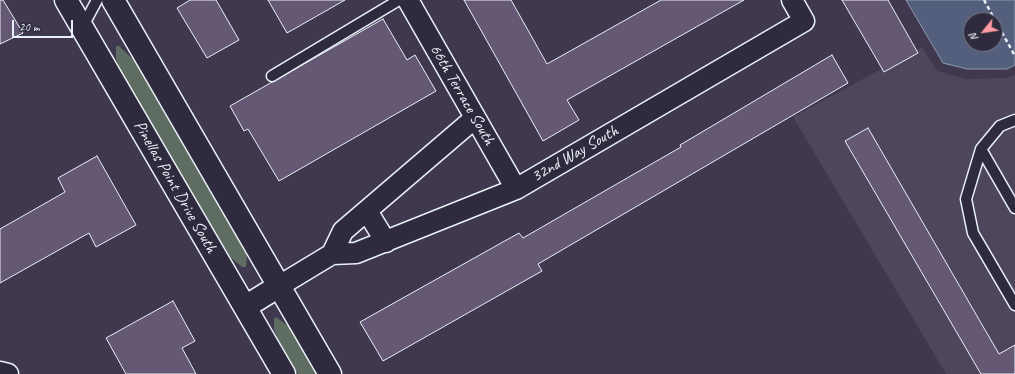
<!DOCTYPE html>
<html>
<head>
<meta charset="utf-8">
<style>
  body { margin:0 }
  #map { position:relative; width:1015px; height:374px; overflow:hidden; background:#3f384e; font-family:Caveat,sans-serif }
  canvas { display:block }
  .north { position:absolute; left:963px; top:12px; width:40px; height:40px; box-sizing:border-box; background:#2f2a3d; border:1px solid #797a88; border-radius:50%; rotate:240deg; font-size:11px; font-weight:700; line-height:16px; text-align:center; color:#e8f1f8 }
  .north::after { content:''; display:block; margin:auto; width:14px; height:18px; background:#ff9aa2; clip-path:polygon(50% 0,100% 100%,50% 72%,0 100%) }
  .scale { position:absolute; left:12px; top:20px; width:61px; height:18px; box-sizing:border-box; border:2px solid #e8f1f8; border-top:0; padding-left:5px; font-size:12px; line-height:14px; white-space:nowrap; color:#e8f1f8; -webkit-text-stroke:3px #2f2a3d; paint-order:stroke }
</style>
</head>
<body>
<div id="map">
<canvas width="1015" height="374"></canvas>
<div class="north">N</div>
<div class="scale">20 m</div>
</div>
<script>
const context = document.querySelector('canvas').getContext('2d');
context.lineJoin = 'round';
function paint(path, color) { context.fillStyle = color; context.fill(path, 'evenodd'); }
const toPath = rows => new Path2D(rows.map(r => 'M' + r).join(''));
function trace(path, color, width, dash) { context.strokeStyle = color; context.lineWidth = width; context.lineCap = dash ? 'butt' : 'round'; context.setLineDash(dash || []); context.stroke(path); }
function write(font, color, halo, rows, align = 'center') {
  context.font = font + ' Caveat,sans-serif'; context.lineWidth = 3; context.setLineDash([]); context.textBaseline = 'middle'; context.strokeStyle = halo; context.fillStyle = color; for (const [text, x, y, turn = 0] of rows) {
    context.save(); context.translate(x, y); context.rotate((+turn || 0) * Math.PI / 180); context.textAlign = isNaN(turn) ? turn : align; if (halo) context.strokeText(text, 0, 0); context.fillText(text, 0, 0); context.restore();
  }
}
paint(toPath([
  [922,47,937,71,966,79,1006,78,1015,75,1015,374,946,374,793,117]
]), '#4d465c');
paint(toPath([
  [116,46,119,46,134,60,244,249,247,256,246,267,242,267,230,257,120,70,116,59],
  [276,317,291,328,317,374,298,374,278,340,274,329,274,319]
]), '#5f6c62');
const water = toPath([
  [906,0,1015,0,1015,65,1007,69,967,69,943,63,906,0],
  [971,20,995,20,995,44,971,44,971,20]
]);
paint(water, '#535f7c');
trace(water, '#8f99ae', 1);
const building = toPath([
  [0,0,3,0,23,33,0,44,0,0],
  [190,0,216,0,239,40,207,58,177,8,190,0],
  [268,0,345,0,287,33,268,0],
  [464,0,511,0,547,64,661,0,744,0,567,100,579,120,543,141,464,0],
  [842,0,888,0,918,53,884,72,842,0],
  [383,19,407,60,415,55,436,91,279,181,248,129,244,131,230,106,383,19],
  [832,55,848,83,538,264,542,271,383,361,360,322,519,233,523,238,681,147,680,145,832,55],
  [868,128,999,354,1015,345,1015,374,981,374,845,141,868,128],
  [97,156,136,225,96,247,89,233,0,283,0,229,65,192,58,178,97,156],
  [173,301,195,341,182,348,196,374,126,374,106,338,173,301]
]);
paint(building, '#645874');
trace(building, '#e8f1f8', 1);
const service = toPath([
  [82,28,97,0],
  [272,76,399,0],
  [1015,120,1000,126,981,149,966,199,973,233,1015,305],
  [981,149,1015,208]
]);
const minor = toPath([
  [408,0,516,189],
  [367,211,386,242],
  [332,254,343,231,475,118],
  [279,286,332,254,356,253,516,189,804,21,792,0],
  [0,372,8,374]
]);
const tertiary = toPath([
  [66,0,284,374],
  [113,0,330,374],
  [245,307,279,286]
]);
trace(service, '#e8f1f8', 13);
trace(minor, '#e8f1f8', 23);
trace(tertiary, '#e8f1f8', 25);
trace(toPath([
  [984,0,995,20],
  [995,20,1015,56]
]), '#e8f1f8', 2.5, [4, 3]);
trace(service, '#2f2a3d', 10);
trace(minor, '#2f2a3d', 20);
trace(tertiary, '#2f2a3d', 22);
write('17px', '#e8f1f8', '#2f2a3d', [
  ["66th Terrace South",462,95,60],
  ["32nd Way South",575,154,-30],
  ["Pinellas Point Drive South",175,187,60]
]);
</script>
</body>
</html>
